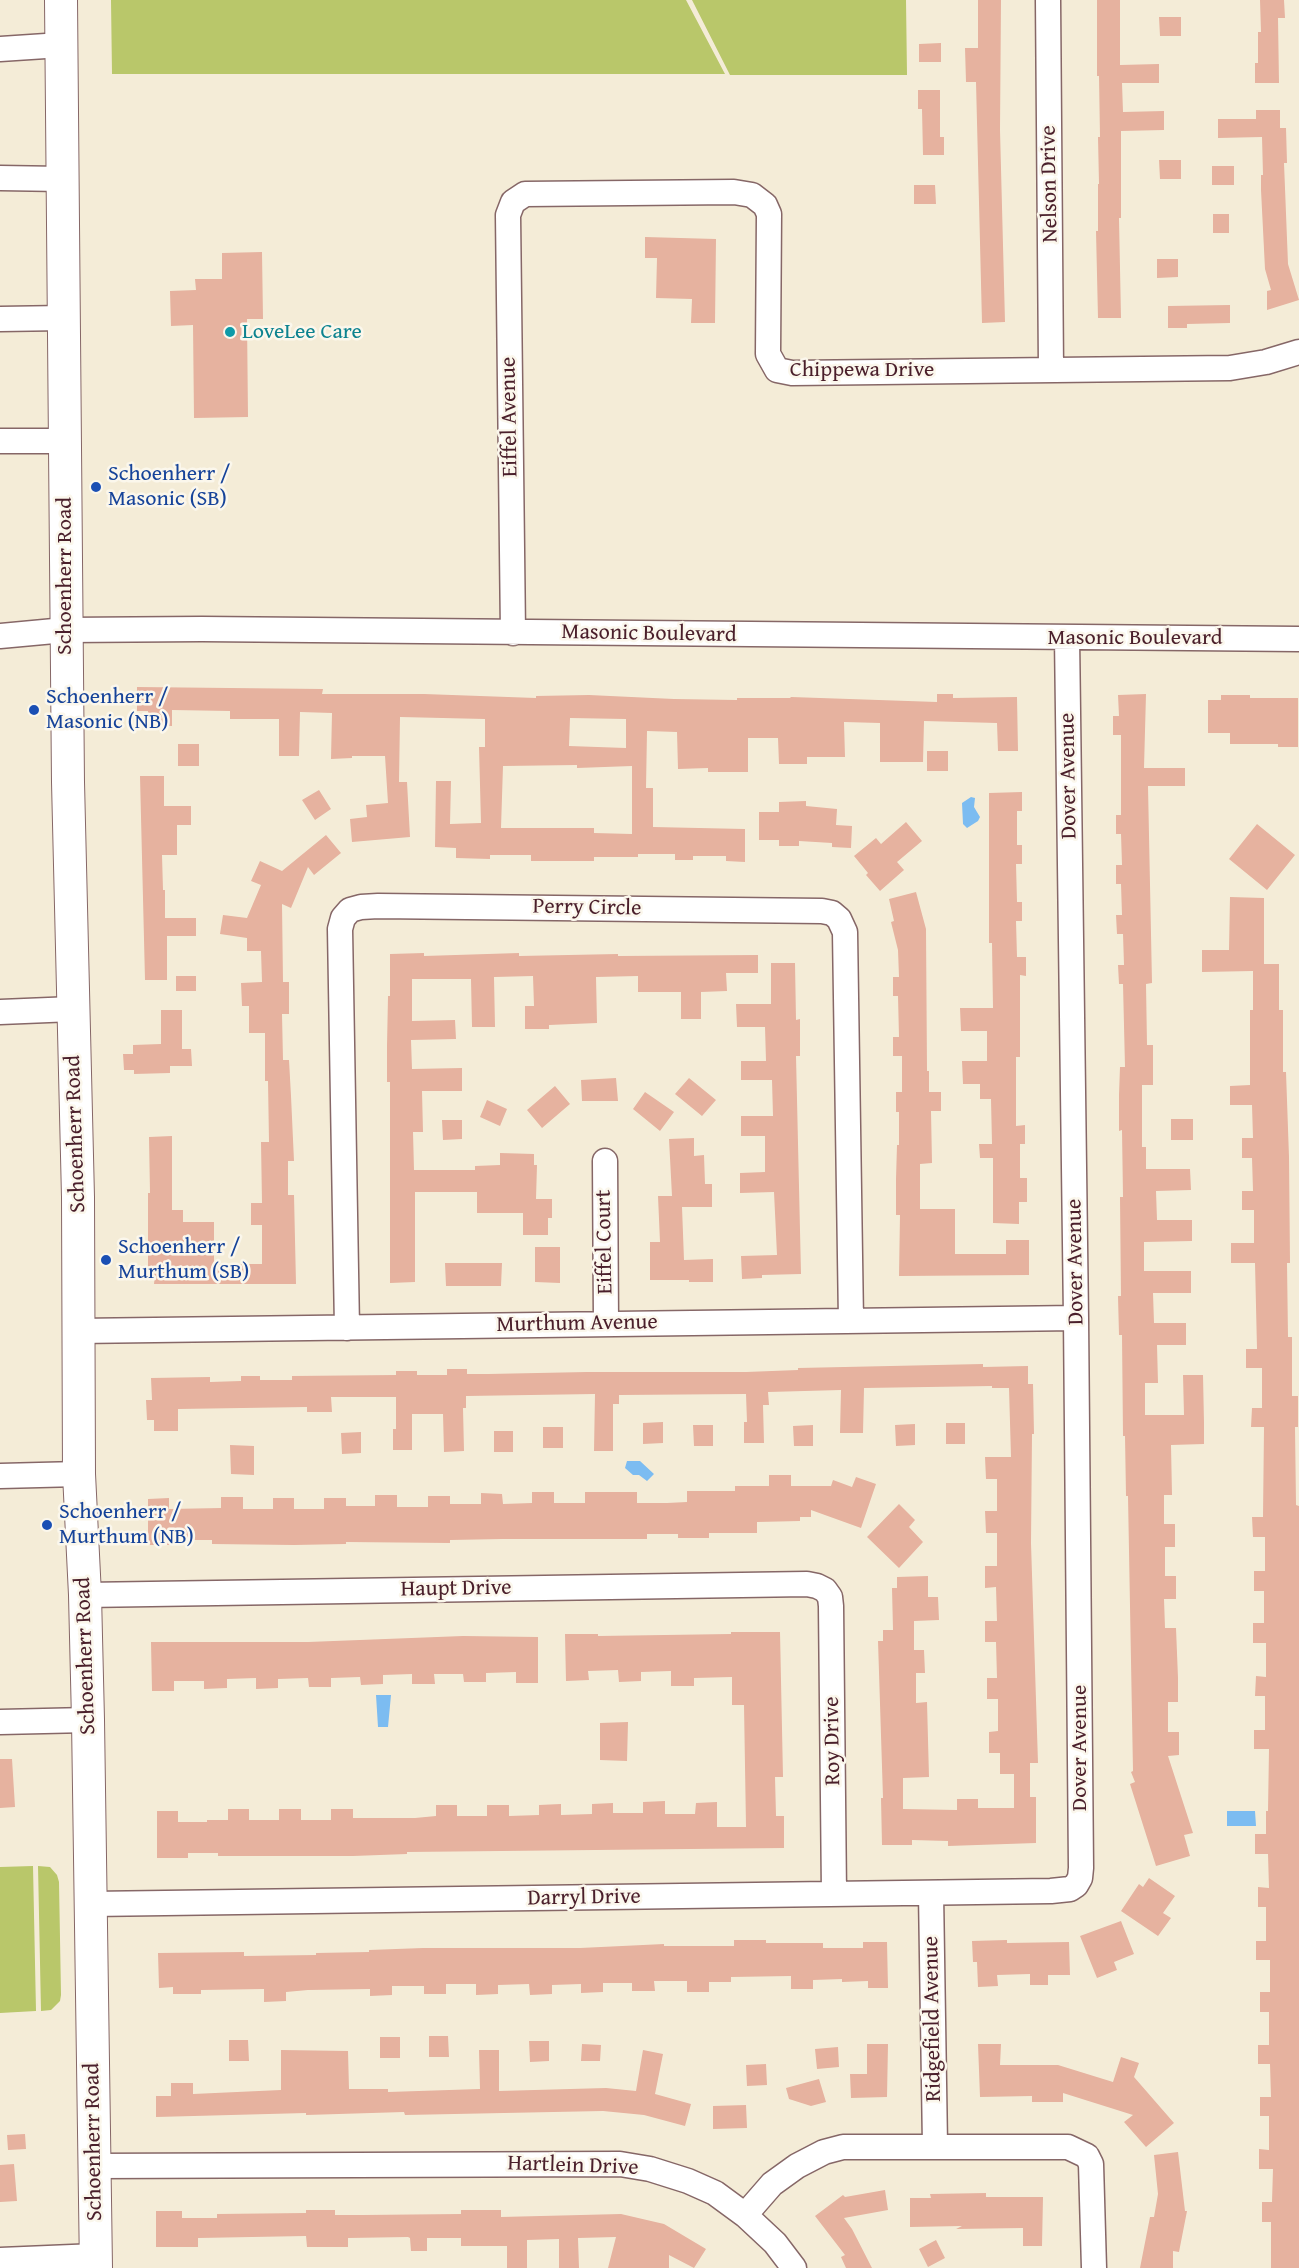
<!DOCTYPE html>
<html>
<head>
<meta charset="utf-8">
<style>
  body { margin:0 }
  canvas { display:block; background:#f4ecd7 }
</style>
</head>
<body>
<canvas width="1299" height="2268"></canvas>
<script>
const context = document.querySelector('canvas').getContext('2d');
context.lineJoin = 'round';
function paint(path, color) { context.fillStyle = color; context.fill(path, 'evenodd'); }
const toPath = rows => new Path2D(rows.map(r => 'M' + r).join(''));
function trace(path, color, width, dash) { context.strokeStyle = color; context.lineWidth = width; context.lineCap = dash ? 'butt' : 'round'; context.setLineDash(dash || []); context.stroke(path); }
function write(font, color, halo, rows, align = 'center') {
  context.font = font + ' "Gentium Book Plus",serif'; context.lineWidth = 5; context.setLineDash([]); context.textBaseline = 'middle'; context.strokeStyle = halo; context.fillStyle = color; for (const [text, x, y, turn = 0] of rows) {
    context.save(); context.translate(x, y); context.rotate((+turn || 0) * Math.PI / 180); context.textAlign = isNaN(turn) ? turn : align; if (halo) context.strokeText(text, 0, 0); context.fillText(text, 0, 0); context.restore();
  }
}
paint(toPath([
  [111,0,686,0,725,74,112,74],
  [692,0,906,0,907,75,730,75],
  [33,1866,36,2011,0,2013,0,1867],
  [38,1866,50,1867,57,1875,59,1882,61,1995,60,2001,51,2010,41,2011]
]), '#b9c76a');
paint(toPath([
  [971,797,975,798,974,807,980,817,978,821,967,828,963,824,962,803],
  [627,1461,640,1461,654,1474,647,1481,639,1475,633,1475,625,1468],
  [376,1695,391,1695,388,1727,378,1727],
  [1227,1811,1255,1811,1256,1826,1227,1826]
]), '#7cbcf1');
paint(toPath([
  [978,0,1001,0,1000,130,1005,322,982,323,976,82,966,82,965,48,978,48],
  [1097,0,1120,0,1120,65,1159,64,1159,83,1122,83,1123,112,1164,111,1164,130,1121,131,1121,218,1119,218,1121,318,1098,318,1096,231,1098,231,1098,184,1099,184,1098,137,1100,137,1099,76,1097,76],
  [1260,0,1284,0,1285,18,1278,18,1279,83,1255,83,1255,63,1258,63,1258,32,1261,32],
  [1159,17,1181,17,1181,36,1160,36],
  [941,43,941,62,919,62,919,44],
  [918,90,940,90,940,137,944,137,944,155,923,155,922,109,918,109],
  [1256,110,1280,110,1280,128,1286,128,1287,163,1284,163,1288,264,1299,300,1267,310,1267,291,1271,290,1265,269,1261,190,1261,175,1263,175,1262,137,1218,138,1218,119,1256,119],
  [1159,160,1181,160,1181,179,1160,179],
  [1212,166,1234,166,1234,185,1212,185],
  [914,185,935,185,936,204,914,204],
  [1213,214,1229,214,1229,233,1213,233],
  [645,237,716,239,715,323,691,323,692,299,656,298,657,258,645,258],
  [262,252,263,319,247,319,248,417,194,418,193,325,171,326,170,291,196,290,195,279,222,279,222,253],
  [1157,259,1178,259,1178,277,1157,278],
  [1230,305,1230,323,1187,324,1187,328,1168,328,1168,306],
  [137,687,323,689,322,694,424,694,536,698,536,696,589,695,674,699,737,700,737,698,790,698,791,697,937,702,937,694,953,694,953,698,1017,697,1018,751,998,751,997,723,924,721,923,762,880,762,880,723,844,722,845,757,807,757,807,764,779,764,778,738,748,738,748,772,708,772,708,768,678,769,677,732,647,731,646,788,653,788,653,827,745,829,745,862,726,861,726,856,693,856,693,860,675,860,675,854,638,854,638,857,594,857,594,861,531,861,531,855,490,855,490,859,456,858,456,848,435,847,436,781,451,781,450,824,481,823,479,747,485,747,485,719,400,717,399,782,407,782,410,837,352,842,350,819,367,817,366,805,388,803,385,756,352,756,352,758,331,759,332,713,300,712,299,756,279,756,279,719,230,719,230,711,172,710,172,726,148,725,148,711,137,711],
  [570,718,626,719,626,748,569,746],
  [577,765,577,768,632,766,632,834,594,833,594,828,501,828,503,766],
  [1146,694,1144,768,1185,768,1185,786,1148,786,1152,983,1146,984,1147,1045,1153,1045,1153,1085,1142,1085,1142,1147,1146,1147,1146,1169,1190,1169,1191,1190,1156,1191,1157,1220,1192,1220,1192,1241,1144,1242,1144,1271,1191,1271,1191,1293,1153,1293,1154,1323,1186,1323,1186,1345,1157,1345,1158,1383,1145,1383,1145,1415,1184,1415,1183,1375,1203,1375,1204,1423,1204,1444,1171,1445,1172,1495,1164,1495,1164,1524,1175,1524,1175,1547,1165,1547,1165,1576,1176,1576,1176,1599,1164,1599,1165,1628,1176,1628,1178,1678,1178,1702,1168,1702,1168,1732,1179,1732,1179,1755,1168,1756,1193,1833,1184,1835,1190,1856,1156,1866,1130,1784,1135,1782,1131,1772,1133,1771,1128,1496,1126,1496,1125,1436,1123,1436,1122,1335,1119,1335,1118,1296,1121,1296,1120,1197,1123,1197,1122,1130,1119,1131,1119,1095,1120,1067,1125,1067,1123,984,1119,984,1118,965,1124,965,1123,934,1117,934,1116,915,1122,915,1121,884,1116,884,1116,865,1122,865,1121,834,1116,834,1116,815,1121,815,1121,735,1113,735,1113,716,1119,716,1118,695],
  [1221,695,1250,695,1250,698,1298,698,1298,747,1278,747,1278,744,1230,744,1230,733,1208,733,1208,700,1221,700],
  [178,744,199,744,199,766,178,766],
  [927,751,948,751,948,771,927,771],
  [140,776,164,776,164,806,191,806,191,825,177,825,177,855,162,855,163,890,165,890,165,918,196,918,196,936,167,936,167,980,145,980],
  [319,790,331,809,315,820,302,800],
  [1022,792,1022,811,1017,811,1017,845,1022,845,1022,864,1016,864,1017,902,1022,902,1022,921,1016,921,1017,957,1026,957,1026,976,1020,975,1020,1057,1016,1057,1016,1126,1025,1125,1025,1144,1020,1144,1020,1178,1027,1178,1027,1202,1019,1202,1019,1224,993,1223,993,1158,980,1158,979,1144,992,1144,991,1099,980,1099,980,1084,963,1084,962,1061,987,1061,987,1031,961,1031,960,1008,993,1008,992,943,989,943,989,793],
  [806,801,806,806,837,809,836,825,852,826,851,848,832,847,832,843,799,841,799,846,779,846,779,840,759,840,759,812,779,812,779,802],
  [906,822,922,841,897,862,904,870,880,891,866,875,868,873,854,856,876,838,881,844],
  [1257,824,1295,855,1267,890,1229,859],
  [326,835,341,853,314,875,308,867,291,908,282,904,283,982,289,982,289,1014,282,1014,283,1060,289,1060,291,1096,294,1161,288,1161,288,1195,294,1195,296,1284,154,1284,155,1275,148,1275,148,1193,150,1193,149,1137,172,1136,172,1210,183,1210,183,1222,214,1222,214,1264,262,1264,262,1225,251,1225,251,1203,262,1203,261,1142,269,1142,268,1081,265,1081,265,1033,249,1033,249,1006,242,1006,241,983,262,982,261,951,247,951,247,938,220,934,223,915,247,918,261,885,251,881,260,861,282,871],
  [916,892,926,929,927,1071,929,1071,929,1092,941,1092,941,1111,931,1111,932,1163,920,1164,920,1209,955,1209,955,1254,1006,1254,1006,1240,1029,1240,1029,1275,899,1276,900,1215,896,1215,896,1179,897,1145,899,1145,899,1112,896,1112,896,1092,902,1092,902,1056,893,1056,893,1037,899,1037,898,996,893,996,893,977,899,977,898,950,891,922,894,921,889,899],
  [1230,897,1264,898,1264,964,1279,964,1279,1010,1283,1010,1283,1072,1286,1072,1289,1157,1290,1263,1287,1263,1288,1337,1292,1337,1292,1396,1298,1396,1298,1427,1295,1427,1296,1505,1299,1506,1299,2268,1271,2268,1271,2222,1262,2222,1262,2202,1272,2202,1273,2169,1259,2169,1259,2149,1269,2150,1269,2116,1260,2116,1260,2097,1271,2097,1270,2064,1258,2064,1258,2045,1269,2045,1269,2012,1260,2012,1260,1992,1270,1992,1270,1960,1256,1960,1256,1941,1266,1941,1266,1907,1258,1907,1258,1887,1269,1888,1268,1854,1255,1854,1255,1834,1266,1834,1266,1811,1268,1811,1269,1749,1254,1749,1254,1730,1265,1730,1265,1696,1255,1696,1256,1676,1266,1677,1266,1643,1253,1643,1253,1623,1264,1623,1264,1591,1254,1591,1254,1571,1265,1571,1265,1537,1253,1537,1252,1517,1263,1517,1264,1427,1251,1427,1252,1408,1262,1408,1262,1368,1246,1368,1246,1349,1257,1349,1255,1263,1231,1263,1231,1243,1254,1243,1254,1210,1242,1210,1242,1191,1253,1191,1252,1158,1242,1158,1242,1138,1253,1138,1252,1105,1230,1105,1230,1086,1250,1085,1250,1010,1253,1010,1253,971,1202,972,1202,950,1229,950],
  [424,953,424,956,519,953,519,956,618,954,618,956,758,955,758,973,726,973,727,991,701,992,701,1019,681,1019,681,992,638,992,638,976,596,977,597,1023,549,1025,549,1029,525,1029,525,1006,534,1006,533,976,494,977,495,1027,472,1027,471,979,412,979,412,1021,455,1020,456,1039,411,1040,412,1069,462,1068,462,1091,422,1091,423,1132,413,1132,414,1170,475,1170,475,1166,500,1165,500,1153,534,1154,534,1165,537,1165,536,1199,552,1199,552,1218,548,1218,548,1235,523,1235,523,1213,477,1213,477,1192,415,1192,415,1282,390,1283,390,1082,387,1082,387,1046,388,996,390,996,390,954],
  [771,963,795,963,796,1020,800,1019,800,1056,796,1056,801,1274,762,1275,762,1278,742,1279,741,1256,777,1255,774,1192,740,1193,740,1173,765,1172,765,1136,741,1136,741,1116,773,1116,772,1080,741,1080,741,1061,766,1061,765,1027,737,1027,736,1004,771,1004],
  [176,976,196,976,196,991,176,991],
  [161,1010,182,1010,182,1049,191,1049,192,1066,170,1066,170,1073,134,1074,134,1070,124,1070,123,1054,133,1054,133,1045,161,1044],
  [616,1078,618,1101,582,1101,581,1080],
  [689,1078,716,1100,702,1116,675,1094],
  [555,1086,570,1104,542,1128,527,1110],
  [645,1092,674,1112,660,1131,633,1109],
  [487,1100,507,1109,500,1126,480,1117],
  [1171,1119,1193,1119,1193,1140,1171,1140],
  [442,1120,462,1120,462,1139,443,1140],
  [694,1138,694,1156,704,1155,705,1184,712,1184,712,1207,682,1207,684,1260,713,1259,713,1282,689,1282,689,1280,650,1280,650,1242,660,1242,658,1196,672,1196,669,1139],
  [535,1247,560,1247,560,1283,535,1282],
  [445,1263,502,1263,501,1286,446,1286],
  [983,1364,983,1367,1028,1366,1028,1384,1033,1384,1034,1434,1032,1434,1031,1543,1038,1763,1030,1763,1030,1797,1036,1797,1036,1843,948,1846,948,1841,912,1840,912,1845,882,1845,881,1798,883,1798,878,1641,883,1641,883,1630,893,1630,892,1588,897,1588,897,1577,928,1576,928,1597,938,1597,939,1620,914,1621,914,1650,924,1650,925,1673,916,1673,916,1703,927,1702,929,1777,903,1778,903,1809,957,1810,957,1799,978,1799,978,1808,1014,1808,1014,1774,1000,1774,1000,1753,989,1753,989,1732,998,1731,998,1699,987,1699,987,1678,997,1678,996,1642,985,1642,985,1621,997,1621,996,1587,985,1588,985,1566,997,1566,997,1533,986,1533,985,1511,997,1511,997,1479,986,1479,985,1457,1011,1457,1009,1388,992,1388,992,1386,864,1388,863,1433,840,1433,841,1390,768,1392,769,1405,763,1405,764,1443,744,1443,744,1422,747,1422,746,1394,619,1395,619,1404,613,1404,613,1451,594,1451,595,1394,466,1396,466,1408,463,1408,464,1451,444,1452,443,1414,412,1414,412,1450,393,1450,393,1429,396,1429,396,1397,331,1397,332,1412,307,1412,307,1407,178,1409,178,1431,154,1431,154,1420,147,1420,146,1400,152,1400,151,1378,210,1377,210,1382,241,1381,241,1376,260,1376,260,1380,292,1380,292,1376,396,1375,396,1371,417,1371,417,1375,447,1375,447,1369,467,1369,467,1374,488,1374,587,1372,746,1372,798,1370,798,1368],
  [663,1422,663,1443,643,1444,643,1423],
  [946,1423,965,1423,965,1444,946,1444],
  [915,1424,915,1445,896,1446,895,1425],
  [693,1425,713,1425,713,1446,694,1446],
  [813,1425,813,1446,794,1446,793,1426],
  [543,1427,563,1427,563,1448,543,1448],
  [494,1431,513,1431,513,1452,494,1452],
  [361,1432,361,1453,342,1454,341,1433],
  [230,1445,254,1446,254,1475,231,1474],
  [769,1475,791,1475,791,1486,831,1486,833,1480,852,1487,856,1477,876,1484,861,1528,811,1510,811,1517,800,1517,800,1521,757,1522,757,1533,709,1533,709,1538,678,1538,678,1534,647,1534,647,1539,503,1539,450,1540,450,1543,346,1542,346,1544,294,1545,212,1544,212,1540,179,1540,179,1545,148,1545,148,1499,169,1498,169,1509,221,1508,221,1497,243,1497,243,1509,273,1509,273,1498,294,1498,294,1509,324,1509,324,1498,346,1498,346,1506,375,1506,375,1495,397,1495,397,1507,428,1507,428,1496,450,1496,450,1504,481,1504,481,1493,502,1494,503,1504,532,1503,532,1492,554,1492,554,1503,585,1503,585,1492,637,1492,637,1503,667,1503,687,1502,687,1491,735,1491,735,1486,769,1486],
  [899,1504,915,1520,909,1527,923,1542,899,1568,867,1537],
  [731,1632,780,1632,783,1777,775,1777,776,1816,784,1816,784,1848,407,1852,407,1854,353,1856,218,1856,218,1853,188,1853,188,1858,157,1858,157,1811,178,1811,178,1822,207,1822,207,1820,228,1820,228,1809,249,1809,249,1820,279,1820,279,1809,301,1809,301,1820,331,1820,331,1809,353,1809,353,1818,415,1818,436,1816,436,1805,457,1805,457,1816,487,1816,487,1805,509,1805,509,1816,539,1815,539,1805,561,1804,561,1815,592,1814,592,1804,613,1803,613,1813,643,1813,643,1802,665,1801,665,1814,695,1814,696,1803,717,1802,717,1827,746,1827,744,1705,732,1705,732,1677,694,1678,694,1686,671,1686,671,1671,641,1672,641,1681,619,1682,618,1670,588,1671,589,1680,566,1681,565,1634,598,1634,598,1636,731,1634],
  [463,1636,538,1637,538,1683,516,1683,516,1672,486,1673,486,1682,464,1682,463,1674,434,1674,435,1684,412,1684,412,1674,383,1675,383,1684,361,1685,360,1677,331,1678,331,1687,309,1687,308,1678,278,1679,278,1688,256,1689,256,1678,227,1679,227,1688,204,1689,204,1681,174,1681,174,1691,152,1691,151,1642,308,1642],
  [628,1722,627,1761,600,1760,600,1723],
  [0,1759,12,1759,15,1807,0,1808],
  [1149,1878,1175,1896,1163,1913,1171,1918,1158,1936,1121,1911,1139,1884,1143,1887],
  [1121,1921,1134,1954,1114,1962,1117,1970,1097,1978,1080,1936],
  [734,1940,766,1940,766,1943,823,1943,823,1948,863,1948,863,1942,887,1942,888,1988,868,1988,868,1981,842,1982,842,1979,813,1980,813,1989,791,1989,791,1976,731,1977,731,1982,709,1982,709,1992,687,1992,687,1981,654,1981,655,1991,632,1991,632,1983,603,1983,603,1992,581,1993,581,1984,552,1985,552,1994,530,1995,529,1984,498,1985,498,1994,476,1995,476,1984,446,1984,446,1994,424,1994,424,1986,392,1986,392,1995,370,1996,370,1989,308,1990,286,1992,286,2001,264,2002,264,1989,201,1990,201,1994,173,1994,173,1987,159,1988,158,1953,244,1952,244,1956,316,1955,316,1953,369,1952,369,1950,423,1948,580,1948,664,1944,664,1946,734,1946],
  [1007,1940,1007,1943,1069,1942,1070,1975,1048,1975,1048,1985,1030,1985,1030,1974,997,1975,998,1986,978,1987,977,1962,973,1962,972,1941],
  [429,2036,448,2036,449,2057,429,2057],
  [380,2037,400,2037,400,2058,380,2058],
  [229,2040,248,2040,249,2061,229,2061],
  [529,2041,549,2041,549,2061,530,2062],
  [582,2044,601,2045,600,2061,581,2061],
  [867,2044,888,2044,887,2097,851,2098,850,2074,867,2074],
  [978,2044,1001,2044,1000,2065,1058,2065,1113,2082,1121,2057,1139,2063,1134,2077,1174,2123,1146,2147,1124,2122,1133,2115,1063,2093,1063,2102,1032,2102,1032,2096,980,2097],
  [838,2047,839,2067,817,2069,815,2049],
  [281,2050,348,2051,349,2089,388,2089,388,2092,480,2089,479,2050,499,2050,499,2091,606,2088,636,2091,643,2050,663,2054,655,2094,691,2104,685,2126,644,2115,603,2111,405,2115,404,2112,306,2115,306,2113,156,2117,156,2096,171,2096,171,2083,193,2083,193,2094,281,2090],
  [766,2064,767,2085,747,2086,746,2065],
  [819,2079,826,2102,811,2106,789,2099,786,2088],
  [746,2105,747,2128,713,2129,713,2106],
  [25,2134,26,2149,8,2150,7,2135],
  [1178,2152,1185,2211,1187,2211,1179,2252,1173,2251,1173,2268,1140,2268,1150,2217,1154,2217,1158,2194,1154,2155],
  [14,2164,17,2201,0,2202,0,2165],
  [885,2190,888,2210,844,2218,852,2229,872,2268,846,2268,841,2257,845,2255,815,2216,843,2195,845,2197],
  [986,2193,986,2197,1043,2197,1042,2246,1023,2246,1023,2228,956,2229,962,2226,910,2227,910,2198,931,2198,930,2194],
  [306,2210,335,2210,335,2215,363,2215,461,2214,461,2210,501,2210,501,2217,621,2214,664,2224,706,2249,694,2268,669,2255,669,2268,608,2268,616,2237,578,2238,579,2268,559,2268,559,2239,527,2240,527,2268,507,2268,507,2246,461,2246,461,2238,427,2238,427,2251,411,2251,410,2238,408,2237,348,2238,348,2247,307,2247,306,2236,198,2238,198,2247,156,2247,156,2211,182,2211,182,2218,217,2218,217,2214,306,2213],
  [936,2240,945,2258,928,2267,919,2249]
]), '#e6b29f');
const minor = toPath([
  [1048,0,1051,368],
  [0,49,61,45],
  [0,178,62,179],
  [0,319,64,318],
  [0,441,64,441],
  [513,633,508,215,513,202,525,194,734,192,752,195,765,205,769,214,768,354,777,370,792,373,1230,368,1266,362,1299,352],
  [0,636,65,630,202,629,1299,639],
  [0,1012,73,1009],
  [605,1161,606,1323],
  [347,1328,340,929,343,918,350,910,361,907,378,906,822,911,832,913,839,919,845,932,851,1321],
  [78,1331,1076,1318],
  [0,1476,79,1474],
  [85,1595,807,1584,817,1586,825,1590,830,1597,831,1606,834,1894],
  [0,1722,88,1720],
  [931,1893,935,2146],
  [91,1904,1051,1891,1070,1889,1076,1885,1080,1878,1081,1868,1076,1318,1067,637],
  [94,2166,620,2164,650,2169,688,2181,715,2193,745,2215,775,2243,794,2268],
  [745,2215,772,2184,797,2166,824,2152,843,2147,1068,2147,1087,2156,1091,2164,1094,2268],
  [0,2260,96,2256]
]);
const major = toPath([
  [61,0,68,782,78,1197,79,1474,85,1595,88,1720,96,2268]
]);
trace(minor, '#866767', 27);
trace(major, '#866767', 34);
trace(minor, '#fff', 24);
trace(major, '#fff', 32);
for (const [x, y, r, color] of [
  [230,332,6,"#0f9aa8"],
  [96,487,6,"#1a4fb4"],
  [34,710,6,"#1a4fb4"],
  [106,1260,6,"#1a4fb4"],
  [47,1525,6,"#1a4fb4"]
]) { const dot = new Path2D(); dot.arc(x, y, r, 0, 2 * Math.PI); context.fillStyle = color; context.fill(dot); trace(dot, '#fbf7ec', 2); }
write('22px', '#4a1f2b', '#fbf7ec', [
  ["Nelson Drive",1050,184,-91],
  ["Chippewa Drive",862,370],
  ["Eiffel Avenue",510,417,-91],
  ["Schoenherr Road",65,576,-90],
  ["Masonic Boulevard",649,634,1],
  ["Masonic Boulevard",1135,638],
  ["Dover Avenue",1069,776,-91],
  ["Perry Circle",587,908,1],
  ["Schoenherr Road",76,1134,-92],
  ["Eiffel Court",605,1242,-91],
  ["Dover Avenue",1076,1262,-91],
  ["Murthum Avenue",577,1324,-1],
  ["Haupt Drive",456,1589,-1],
  ["Schoenherr Road",86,1656,-92],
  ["Roy Drive",833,1741,-91],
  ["Dover Avenue",1080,1748,-90],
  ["Darryl Drive",584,1898,-1],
  ["Ridgefield Avenue",933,2019,-91],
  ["Schoenherr Road",94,2142,-91],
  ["Hartlein Drive",573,2166,2]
]);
write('22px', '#0d838f', '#fbf7ec', [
  ["LoveLee Care",242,332]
], 'left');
write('22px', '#164399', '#fbf7ec', [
  ["Schoenherr /",108,474],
  ["Masonic (SB)",108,499],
  ["Schoenherr /",46,697],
  ["Masonic (NB)",46,722],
  ["Schoenherr /",118,1247],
  ["Murthum (SB)",118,1272],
  ["Schoenherr /",59,1512],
  ["Murthum (NB)",59,1537]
], 'left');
</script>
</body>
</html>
